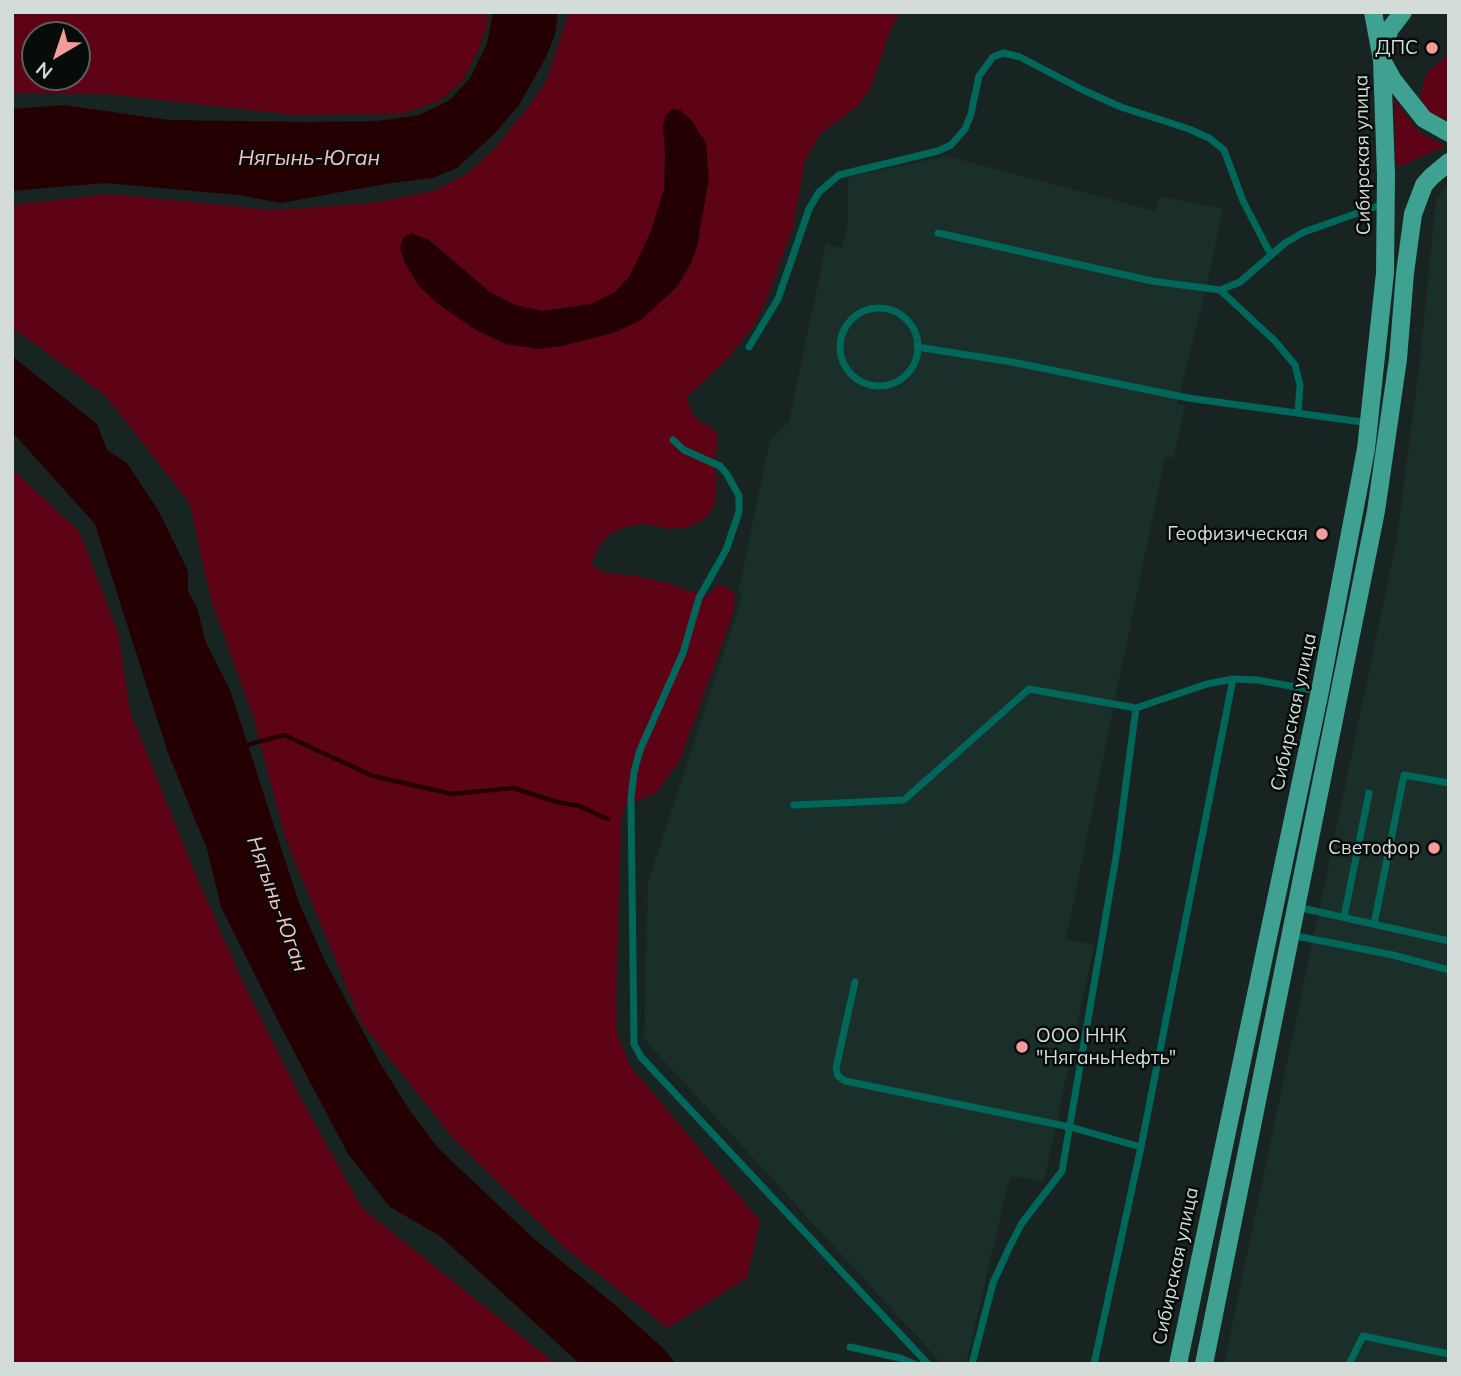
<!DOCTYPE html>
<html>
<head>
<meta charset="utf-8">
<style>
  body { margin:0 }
  #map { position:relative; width:1461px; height:1376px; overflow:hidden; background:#182421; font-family:Mulish,sans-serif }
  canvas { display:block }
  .frame { position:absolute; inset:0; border:14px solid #d4dcda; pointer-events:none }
  .north { position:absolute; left:21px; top:21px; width:70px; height:70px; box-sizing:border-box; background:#070c0b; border:2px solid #595f5e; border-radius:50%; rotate:219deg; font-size:19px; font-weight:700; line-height:28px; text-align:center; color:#d4dcda }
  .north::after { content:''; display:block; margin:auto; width:24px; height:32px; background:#f59b9b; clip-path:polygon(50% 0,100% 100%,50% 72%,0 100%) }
</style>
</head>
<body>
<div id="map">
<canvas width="1461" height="1376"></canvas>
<div class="frame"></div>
<div class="north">N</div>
</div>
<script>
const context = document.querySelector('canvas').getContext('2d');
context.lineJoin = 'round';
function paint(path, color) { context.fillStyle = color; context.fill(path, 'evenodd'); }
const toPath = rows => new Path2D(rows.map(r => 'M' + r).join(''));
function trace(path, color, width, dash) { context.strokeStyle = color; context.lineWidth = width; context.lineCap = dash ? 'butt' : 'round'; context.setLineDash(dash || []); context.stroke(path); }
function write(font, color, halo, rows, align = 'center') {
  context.font = font + ' Mulish,sans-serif'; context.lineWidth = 5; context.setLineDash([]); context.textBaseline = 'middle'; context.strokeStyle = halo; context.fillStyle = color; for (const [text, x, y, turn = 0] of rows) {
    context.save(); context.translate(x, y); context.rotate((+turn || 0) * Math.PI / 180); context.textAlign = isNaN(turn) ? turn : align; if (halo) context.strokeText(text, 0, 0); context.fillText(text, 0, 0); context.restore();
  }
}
paint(toPath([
  [946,156,1155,211,1160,196,1223,209,1206,289,1177,404,1185,405,1174,457,1165,457,1066,939,1094,945,1044,1182,1010,1176,966,1364,942,1364,644,1039,648,882,743,594,738,593,770,440,789,421,826,244,842,248,848,224,848,177],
  [1446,187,1449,187,1449,1364,1224,1364,1397,538,1419,368,1436,201]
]), '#1a2e2a');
paint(toPath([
  [12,12,487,12,487,26,479,49,462,82,439,101,402,114,294,115,107,94,12,93],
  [77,35,77,77,35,77,35,35],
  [569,12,900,12,890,31,870,89,858,106,821,133,805,160,793,227,769,293,756,322,729,357,687,397,691,411,699,422,711,427,718,435,714,468,717,481,715,504,708,516,700,522,684,528,669,529,645,524,621,528,604,539,596,552,592,565,605,573,635,576,668,583,689,591,709,594,719,584,727,587,735,594,734,609,727,631,680,760,656,793,625,806,621,820,616,1006,617,1034,631,1067,760,1221,747,1278,668,1328,567,1250,452,1137,361,1022,286,840,253,716,211,599,189,502,106,396,20,333,12,331,12,205,109,194,273,210,373,203,433,191,467,174,494,149,525,111,547,80],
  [663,126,709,178,697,247,690,265,616,332,563,346,538,349,506,344,476,330,419,286,405,263,400,248,429,240,490,292,515,305,542,311,591,304,614,293,630,276,651,232,664,189,665,154],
  [1449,53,1449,122,1431,113,1425,108,1420,96,1427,73],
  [1394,99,1417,130,1425,136,1444,144,1443,147,1401,166,1396,164],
  [12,469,79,531,118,632,130,711,192,866,242,980,306,1108,362,1208,556,1364,12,1364]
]), '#5e0315');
paint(toPath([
  [493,12,558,12,555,34,547,55,519,105,495,133,457,168,432,178,385,184,281,203,238,195,105,183,12,191,12,109,63,105,169,120,306,122,377,121,419,115,450,100,470,78,487,44],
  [672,109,680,110,692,121,706,143,709,178,697,247,690,265,678,286,641,320,616,332,563,346,538,349,506,344,476,330,438,304,419,286,405,263,400,248,403,238,411,233,429,240,490,292,515,305,542,311,591,304,614,293,630,276,651,231,664,189,665,155,663,126,665,116],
  [12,356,97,424,107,450,127,463,158,510,188,571,188,591,197,608,206,643,230,690,299,903,325,961,380,1063,410,1111,438,1148,474,1182,533,1238,614,1304,665,1350,676,1364,580,1364,440,1236,390,1207,348,1154,279,1023,221,907,207,849,168,753,95,524,12,432]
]), '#250002');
trace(toPath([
  [247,745,284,735,373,776,452,794,513,788,557,802,579,806,608,819]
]), '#250002', 4.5);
trace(toPath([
  [938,233,1152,281,1220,290,1240,282,1285,243,1304,232,1383,204],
  [1220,290,1275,341,1295,365,1300,385,1298,413],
  '840 347a39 39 0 1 1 78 0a39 39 0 1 1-78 0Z',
  [749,347,778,299,809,209,819,192,839,175,938,151,951,145,965,129,971,114,979,76,993,57,1003,53,1020,57,1083,90,1121,107,1189,129,1209,138,1224,150,1243,201,1271,255],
  [917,347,1012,362,1188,398,1369,423],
  [673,440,684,450,720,466,727,474,739,496,739,512,726,550,699,598,683,653,640,750,634,772,631,799,634,1044,641,1057,928,1364],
  [794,805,904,800,1029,689,1136,708,1207,684,1233,679,1257,680,1319,691],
  [1297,907,1449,941],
  [1344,917,1369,793],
  [1374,924,1404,775,1449,783],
  [1291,935,1393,955,1449,970],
  [855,982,836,1068,838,1076,845,1081,1070,1127,1141,1147],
  [850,1347,900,1358,914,1364],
  [972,1364,993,1283,1009,1248,1022,1223,1062,1171,1117,851,1136,708],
  [1094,1364,1141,1147,1233,679],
  [1349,1364,1363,1336,1449,1354]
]), '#00675a', 7);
trace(toPath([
  [1373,12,1382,60,1393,80,1424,119,1449,133],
  [1382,51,1390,29,1403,12],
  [1178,1364,1320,691,1366,449,1385,273,1386,175,1382,60],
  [1204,1364,1376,511,1398,359,1405,273,1413,214,1424,185,1431,177,1449,162]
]), '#3ea191', 18);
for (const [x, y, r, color] of [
  [1432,48,7,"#f59b9b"],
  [1322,534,7,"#f59b9b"],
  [1434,848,7,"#f59b9b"],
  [1022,1047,7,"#f59b9b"]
]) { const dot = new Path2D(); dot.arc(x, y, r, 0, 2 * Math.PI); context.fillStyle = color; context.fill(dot); trace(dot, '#070c0b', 2.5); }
write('19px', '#d4dcda', '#070c0b', [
  ["ДПС",1418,48],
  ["Геофизическая",1308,534],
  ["Светофор",1420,848],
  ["ООО ННК",1036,1036,"left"],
  ["\"НяганьНефть\"",1036,1058,"left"]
], 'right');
write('19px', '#d4dcda', '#070c0b', [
  ["Сибирская улица",1363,155,-91],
  ["Сибирская улица",1294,712,-78],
  ["Сибирская улица",1176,1266,-78]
]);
write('italic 21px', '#f7c1c0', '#070c0b', [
  ["Нягынь-Юган",309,159],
  ["Нягынь-Юган",277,904,70]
]);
</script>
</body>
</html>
